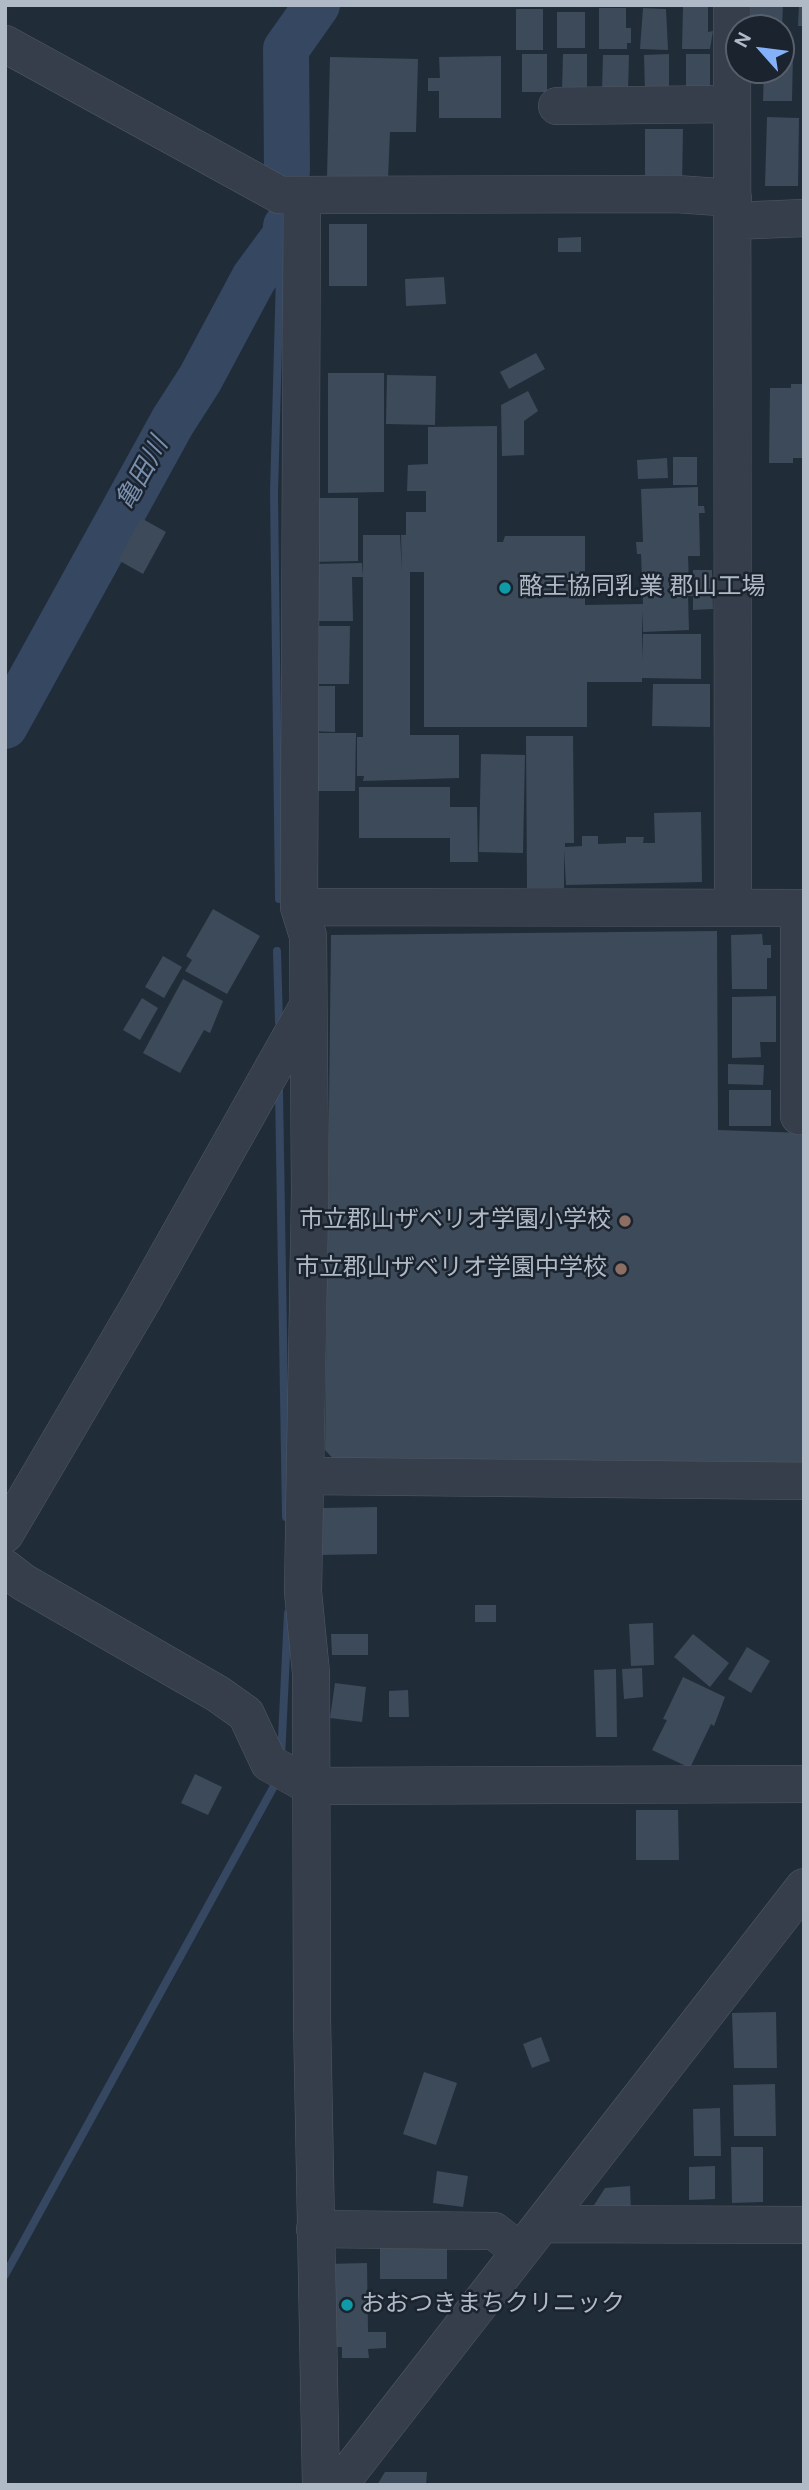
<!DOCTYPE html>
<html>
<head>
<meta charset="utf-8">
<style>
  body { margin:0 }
  #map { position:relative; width:809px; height:2490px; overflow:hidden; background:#212c39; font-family:"DM Sans",sans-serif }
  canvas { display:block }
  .frame { position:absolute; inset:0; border:7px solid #b0b9c6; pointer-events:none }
  .north { position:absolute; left:725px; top:14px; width:70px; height:70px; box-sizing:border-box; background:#1a232e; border:2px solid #565f6b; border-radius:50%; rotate:298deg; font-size:19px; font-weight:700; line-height:28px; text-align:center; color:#b0b9c6 }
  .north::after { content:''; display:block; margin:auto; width:24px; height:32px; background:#84b1f7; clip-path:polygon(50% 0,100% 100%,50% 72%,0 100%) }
</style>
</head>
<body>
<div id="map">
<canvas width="809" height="2490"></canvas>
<div class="frame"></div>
<div class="north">N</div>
</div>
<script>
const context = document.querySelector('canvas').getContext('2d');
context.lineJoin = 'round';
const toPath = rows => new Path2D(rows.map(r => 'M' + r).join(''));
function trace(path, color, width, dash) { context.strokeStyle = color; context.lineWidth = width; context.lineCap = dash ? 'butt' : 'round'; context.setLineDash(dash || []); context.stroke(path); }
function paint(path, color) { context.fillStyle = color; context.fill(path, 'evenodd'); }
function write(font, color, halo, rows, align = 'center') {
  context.font = font + ' "DM Sans","Noto Sans JP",sans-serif'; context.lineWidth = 5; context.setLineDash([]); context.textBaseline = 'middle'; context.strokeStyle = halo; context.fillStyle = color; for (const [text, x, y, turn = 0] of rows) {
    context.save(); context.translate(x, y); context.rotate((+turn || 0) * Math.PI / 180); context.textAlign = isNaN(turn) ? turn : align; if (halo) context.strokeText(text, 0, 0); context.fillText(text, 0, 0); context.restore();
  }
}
trace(toPath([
  [279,899,274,493,280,275,284,241],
  [277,951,279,1022],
  [279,1090,286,1517],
  [281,1758,288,1613],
  [5,2275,279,1777]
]), '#354761', 8);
trace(toPath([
  [287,171,286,49,317,5],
  [5,726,173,421,200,379,254,278,285,236,286,226]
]), '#354761', 46);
paint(toPath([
  [750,5,783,5,782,28,750,28],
  [799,5,804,5,804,26,798,26],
  [683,7,708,7,708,32,713,31,710,49,682,49],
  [599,8,626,8,626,28,631,28,631,43,627,43,627,49,599,49],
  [643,8,666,9,668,50,640,49],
  [516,9,543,9,543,50,516,50],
  [557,12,585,12,585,48,557,48],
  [781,52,793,53,792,101,763,101,764,70,781,70],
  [522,54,547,54,547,92,522,92],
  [563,54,587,54,587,92,562,91],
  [669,54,669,91,645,92,644,55],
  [686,54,710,54,710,91,686,91],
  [603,55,629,55,628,91,602,91],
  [501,56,501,118,439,118,439,91,428,91,428,78,440,78,439,57],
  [330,57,418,59,416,132,390,132,388,179,327,177],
  [767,117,799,118,798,186,765,186],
  [645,129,683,129,682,185,645,186],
  [329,224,367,224,367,286,329,286],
  [581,237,581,252,558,252,558,238],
  [444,277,446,304,406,306,405,279],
  [536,353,545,369,509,389,500,372],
  [328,373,384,373,384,492,328,493],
  [387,375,436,376,435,425,386,424],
  [791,384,804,384,804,458,793,458,793,463,769,463,770,388,791,388],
  [528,391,538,411,524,421,524,455,502,456,501,405],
  [497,426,497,542,503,542,505,536,585,536,585,605,643,604,641,554,637,554,636,542,643,542,641,489,698,487,698,506,704,506,705,513,699,513,700,556,688,556,689,583,693,583,693,570,712,570,713,609,693,610,693,596,688,596,689,630,643,632,642,610,642,660,643,634,701,634,701,679,642,678,642,682,587,682,587,727,424,727,424,572,410,572,410,735,459,735,459,778,363,781,364,776,357,776,357,737,363,737,363,535,400,535,402,572,401,535,406,535,406,512,426,512,426,491,407,491,408,465,428,464,428,427],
  [673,457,697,457,697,485,673,485],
  [667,458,668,478,638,479,637,460],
  [308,498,358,498,358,561,308,562],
  [141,518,166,532,143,574,118,560],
  [362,563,363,577,352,577,353,621,314,621,314,564],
  [307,626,350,626,349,684,306,684],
  [653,684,710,684,710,727,652,726],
  [311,686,335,686,335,732,310,731],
  [309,733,356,733,355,791,308,791],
  [526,736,573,736,574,843,565,843,565,847,582,846,582,836,598,836,598,844,626,843,626,837,644,837,643,843,655,843,654,813,701,812,702,882,566,885,564,850,564,888,527,888],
  [481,754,525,755,523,853,479,852],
  [359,787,450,787,450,807,477,807,478,862,450,862,450,838,359,838],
  [213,909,260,936,227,994,185,971,192,960,186,956],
  [717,931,718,1130,804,1133,804,1466,339,1465,325,1450,331,935],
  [762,934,763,945,771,945,771,958,767,958,767,989,732,989,731,935],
  [163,956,182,967,164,998,145,987],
  [183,979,223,1001,210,1033,204,1030,180,1073,143,1053],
  [776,996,776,1042,760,1042,761,1057,732,1058,732,997],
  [142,998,158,1008,140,1040,123,1030],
  [728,1064,764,1065,763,1085,728,1084],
  [729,1090,771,1090,771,1126,729,1126],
  [323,1499,323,1508,377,1507,377,1554,317,1555],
  [475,1605,496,1605,496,1622,475,1622],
  [653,1623,654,1665,631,1666,629,1624],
  [331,1634,368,1634,368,1655,332,1655],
  [693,1634,729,1663,710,1687,674,1657],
  [747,1647,770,1661,751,1693,728,1679],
  [642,1668,643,1697,624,1699,622,1669],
  [616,1669,617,1737,596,1737,594,1670],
  [683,1677,725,1697,714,1726,711,1724,690,1768,652,1750,667,1720,663,1719],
  [335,1683,366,1687,362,1722,330,1718],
  [408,1690,409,1717,389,1717,389,1691],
  [195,1774,222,1787,208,1815,181,1803],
  [636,1810,678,1810,679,1860,636,1860],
  [776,2012,777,2068,734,2068,732,2013],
  [541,2037,550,2061,532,2068,523,2044],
  [424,2072,457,2083,436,2145,403,2134],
  [775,2084,776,2136,734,2136,733,2085],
  [720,2108,721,2156,694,2156,693,2109],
  [731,2147,763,2147,763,2202,732,2203],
  [715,2166,715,2199,689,2200,689,2167],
  [437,2171,468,2176,463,2207,433,2203],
  [630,2186,631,2212,589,2213,605,2188],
  [447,2242,447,2279,380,2279,380,2243],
  [367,2263,368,2332,386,2332,386,2348,368,2349,369,2358,342,2358,342,2347,327,2347,325,2264],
  [385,2472,427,2472,426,2485,377,2485]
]), '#3d4a59');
const minor = toPath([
  [732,5,733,908],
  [5,44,280,195,676,194,733,198],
  [557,106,732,104],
  [302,195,299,907,308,936,310,1191,303,1592,311,1673,312,2018,321,2485],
  [733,221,804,218],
  [299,907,804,908],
  [799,1116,799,908],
  [306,1476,804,1481],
  [5,1534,142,1301,308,1006],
  [5,1568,23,1582,218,1694,246,1714,269,1763,310,1786,804,1784],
  [542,2224,804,2225],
  [315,2229,494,2231,520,2251],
  [339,2485,804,1887]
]);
trace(minor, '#505964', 38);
trace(minor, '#353e4a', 37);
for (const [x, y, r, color] of [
  [505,588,7,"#0f9aa8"],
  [625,1221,7,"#8d6e63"],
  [621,1269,7,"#8d6e63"],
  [347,2305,7,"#0f9aa8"]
]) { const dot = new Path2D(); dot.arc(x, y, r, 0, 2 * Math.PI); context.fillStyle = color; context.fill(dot); trace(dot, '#1a232e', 2.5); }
write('24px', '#b0b9c6', '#1a232e', [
  ["酪王協同乳業 郡山工場",519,588],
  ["市立郡山ザベリオ学園小学校",611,1221,"right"],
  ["市立郡山ザベリオ学園中学校",607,1269,"right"],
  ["おおつきまちクリニック",361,2305]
], 'left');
write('italic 26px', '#788fae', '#1a232e', [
  ["亀田川",143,474,-61]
]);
</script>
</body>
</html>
